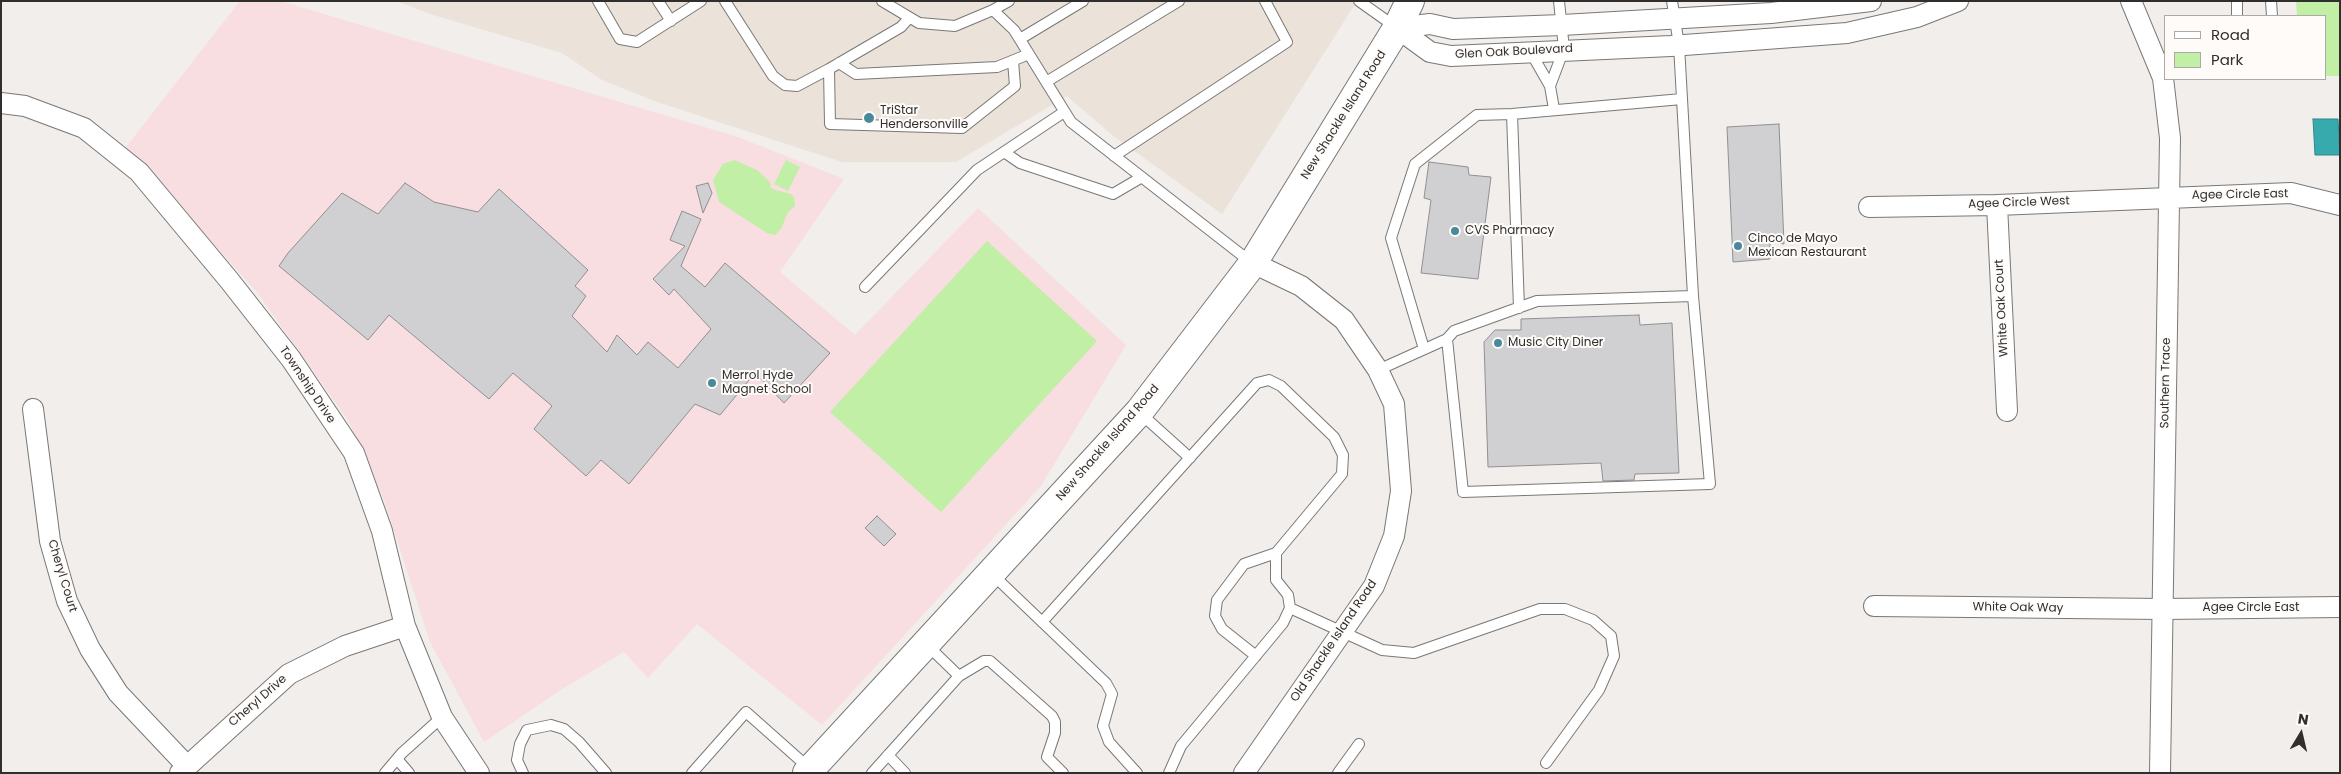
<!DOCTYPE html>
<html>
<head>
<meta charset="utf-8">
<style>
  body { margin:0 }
  #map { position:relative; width:2341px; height:774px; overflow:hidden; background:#f1eeeb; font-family:Poppins,sans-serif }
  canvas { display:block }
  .frame { position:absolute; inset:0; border:2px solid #302f2e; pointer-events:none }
  .legend { position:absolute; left:2164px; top:15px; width:162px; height:65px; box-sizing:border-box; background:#fefbf9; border:1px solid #aca9a8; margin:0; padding:6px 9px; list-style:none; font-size:15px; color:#302f2e }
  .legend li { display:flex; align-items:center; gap:10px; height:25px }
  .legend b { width:25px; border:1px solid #aca9a8 }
  .north { position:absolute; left:2276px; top:709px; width:50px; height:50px; -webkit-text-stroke:4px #fefbf9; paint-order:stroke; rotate:9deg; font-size:14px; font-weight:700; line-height:20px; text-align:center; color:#302f2e }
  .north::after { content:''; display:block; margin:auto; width:18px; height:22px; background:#302f2e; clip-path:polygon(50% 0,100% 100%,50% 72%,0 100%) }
</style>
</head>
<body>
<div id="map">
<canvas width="2341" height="774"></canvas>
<div class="frame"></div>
<ul class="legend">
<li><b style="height:6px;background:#fff"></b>Road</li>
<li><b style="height:14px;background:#c1efa6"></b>Park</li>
</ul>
<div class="north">N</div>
</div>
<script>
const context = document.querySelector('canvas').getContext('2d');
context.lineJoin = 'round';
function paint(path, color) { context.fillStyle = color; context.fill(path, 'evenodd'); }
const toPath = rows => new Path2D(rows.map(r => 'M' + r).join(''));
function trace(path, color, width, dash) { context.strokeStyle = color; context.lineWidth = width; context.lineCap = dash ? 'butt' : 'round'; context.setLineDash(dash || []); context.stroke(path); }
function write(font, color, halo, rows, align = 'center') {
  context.font = font + ' Poppins,sans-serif'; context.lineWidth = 4; context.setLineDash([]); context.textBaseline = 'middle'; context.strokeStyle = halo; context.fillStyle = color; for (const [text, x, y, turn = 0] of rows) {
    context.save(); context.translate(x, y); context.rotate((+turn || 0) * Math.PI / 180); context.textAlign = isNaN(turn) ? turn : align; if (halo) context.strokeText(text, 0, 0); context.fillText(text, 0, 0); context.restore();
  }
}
paint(toPath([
  [396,1,1357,1,1222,214,1112,135,1067,96,956,162,842,162,657,102,602,80,562,53,433,15]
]), '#ebe2da');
paint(toPath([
  [240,1,280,1,738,137,844,179,780,272,855,335,978,208,1126,345,1041,486,822,725,697,624,648,678,624,652,559,691,484,742,430,642,384,500,348,420,257,292,126,147]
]), '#f8dde1');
paint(toPath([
  [2296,1,2340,1,2340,76,2325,76,2325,16,2297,16],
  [735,160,757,170,771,183,770,187,775,190,791,194,794,197,795,206,788,212,781,229,775,235,767,233,719,202,713,180,723,164],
  [786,160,800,167,788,191,774,184],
  [987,241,1097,341,941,512,830,412]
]), '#c1efa6');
const water = toPath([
  [2313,119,2338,119,2340,155,2315,155,2313,119]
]);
paint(water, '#36aaad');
trace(water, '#348587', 1);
const building = toPath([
  [1779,124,1784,244,1770,241,1770,259,1733,262,1727,127,1779,124],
  [1429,162,1468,167,1469,175,1491,177,1478,279,1421,273,1431,200,1424,198,1429,162],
  [405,183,434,202,478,212,499,189,588,270,575,286,586,296,572,316,607,352,617,335,637,355,648,342,678,368,711,329,674,289,669,295,653,279,685,246,670,240,682,211,701,219,681,266,705,287,725,263,830,353,784,403,755,373,720,415,695,404,629,484,601,460,586,476,534,429,552,406,513,373,489,399,389,315,368,340,279,266,288,253,342,193,378,214,405,183],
  [708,183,712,193,703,213,696,186,708,183],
  [1639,315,1640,325,1672,323,1679,473,1635,474,1634,480,1603,481,1601,463,1488,467,1484,342,1495,330,1521,330,1521,319,1639,315],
  [877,516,896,534,884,546,865,528,877,516]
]);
paint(building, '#d0d0d3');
trace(building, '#909093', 1);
const lane = toPath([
  [598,1,620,39,637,42,701,1],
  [658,1,671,21],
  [725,1,773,76,785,85,797,86,829,69,901,27,909,18],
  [882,1,919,23,955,26,993,10,1014,30,1071,122,1252,263],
  [1359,1,1397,28],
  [2271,1,2272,16],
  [993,10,1009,1],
  [2237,16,2237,1],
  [1020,39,1083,1],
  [1530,51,1550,86,1554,109],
  [839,63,856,74,997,67,1029,54],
  [829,69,830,124,962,128,1015,86,1013,61],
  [1046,82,1179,1],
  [1550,86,1564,49,1559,1],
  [1512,114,1519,308],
  [1004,152,1020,163,1113,194,1142,177],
  [1114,156,1287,42,1265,1],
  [865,287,977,170,1064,112],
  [1447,339,1463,492,1710,484,1693,296],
  [1424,349,1391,238,1415,164,1477,115,1512,114,1682,99],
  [1378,370,1447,339,1454,331,1537,301,1693,296,1679,45,1672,1],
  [1140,413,1190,458],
  [992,574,1106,683,1112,694,1103,726,1109,742,1137,773],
  [1290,608,1382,650,1414,653,1540,609,1565,609,1593,620,1611,636,1614,656,1599,690,1546,763],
  [1042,622,1257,383,1269,380,1281,386,1334,437,1343,455,1342,474,1276,553,1276,580,1288,595,1290,608,1283,623,1181,746,1169,773],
  [927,645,959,676],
  [1256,656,1222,629,1215,616,1217,600,1244,564,1276,553],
  [888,755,905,773],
  [397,759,409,773],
  [385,773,402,753,442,717],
  [523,773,517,760,520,744,527,730,551,725,564,729,579,742,606,773],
  [692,773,746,712,809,768],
  [872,773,959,676,984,661,990,661,1052,716,1055,722,1055,733,1047,757,1063,773],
  [1338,773,1359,744]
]);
const street = toPath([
  [2131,1,2163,78,2170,138,2160,773],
  [1397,28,1430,52,1451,56,1671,46,1847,33,1917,17,1958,1],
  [1397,28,1430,24,1453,29,1562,25,1771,13,1871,1],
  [1,103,25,106,84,128,139,172,229,280,291,359,354,453,382,531,405,626,442,717,479,773],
  [1997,205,2007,411],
  [1869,207,1997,205,2291,193,2340,205],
  [33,409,50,541,67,601,90,649,118,693,186,765],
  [1874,606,2163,609,2340,607],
  [180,773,289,674,345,646,405,626],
  [1244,773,1374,586,1394,536,1401,491,1394,404,1378,370,1344,320,1301,286,1253,263]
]);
const secondary = toPath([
  [807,773,1139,412,1253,263,1397,28,1410,1]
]);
trace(lane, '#7a7876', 12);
trace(street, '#7a7876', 22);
trace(secondary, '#7a7876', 30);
trace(lane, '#fff', 10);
trace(street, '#fff', 20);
trace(secondary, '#fff', 28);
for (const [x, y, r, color] of [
  [869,118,6,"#488a9b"],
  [1455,231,5,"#488a9b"],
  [1738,246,5,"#488a9b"],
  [1498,343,5,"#488a9b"],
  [712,383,5,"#488a9b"]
]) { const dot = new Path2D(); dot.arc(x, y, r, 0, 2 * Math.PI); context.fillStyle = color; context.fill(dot); trace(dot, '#fefbf9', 2); }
write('12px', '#302f2e', '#fefbf9', [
  ["Glen Oak Boulevard",1514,52,-3],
  ["New Shackle Island Road",1344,115,-58],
  ["Agee Circle East",2240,195,-1],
  ["Agee Circle West",2019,203,-2],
  ["White Oak Court",2002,308,-93],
  ["Southern Trace",2166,383,-89],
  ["Township Drive",307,385,56],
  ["New Shackle Island Road",1108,443,-49],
  ["Cheryl Court",62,576,73],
  ["White Oak Way",2018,608,1],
  ["Agee Circle East",2251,608],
  ["Old Shackle Island Road",1334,641,-56],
  ["Cheryl Drive",258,701,-41]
]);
write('12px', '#302f2e', '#fefbf9', [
  ["TriStar",880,111],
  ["Hendersonville",880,125],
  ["CVS Pharmacy",1465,231],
  ["Cinco de Mayo",1748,239],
  ["Mexican Restaurant",1748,253],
  ["Music City Diner",1508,343],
  ["Merrol Hyde",722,376],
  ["Magnet School",722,390]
], 'left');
</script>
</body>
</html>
